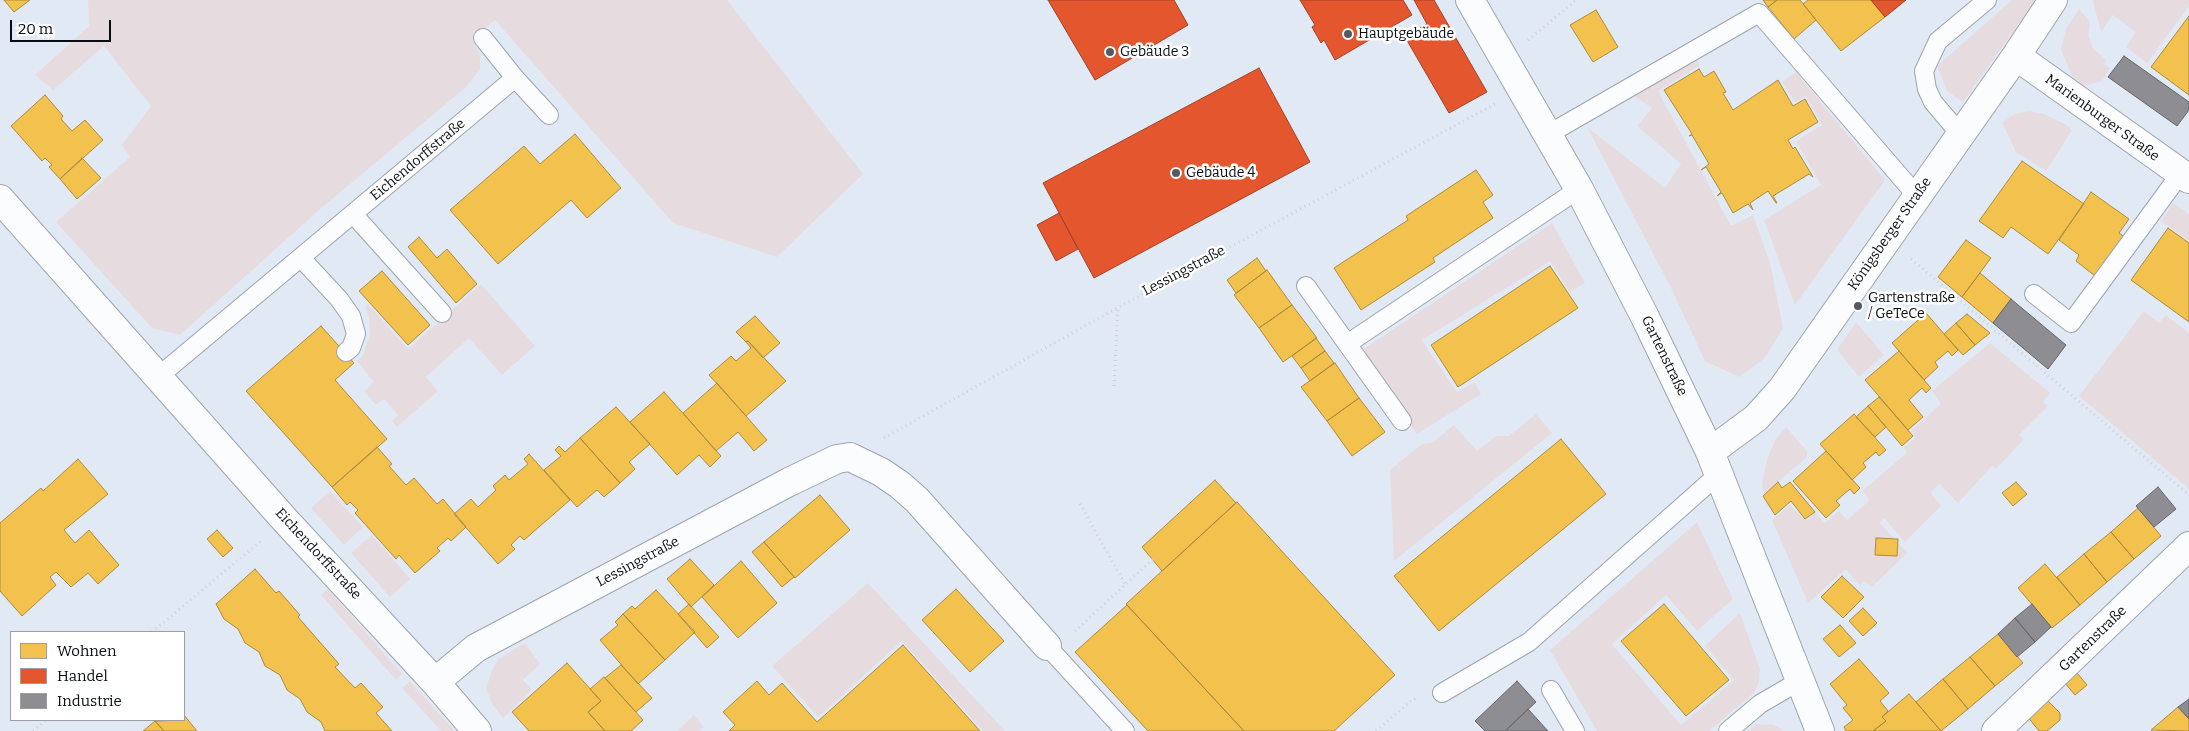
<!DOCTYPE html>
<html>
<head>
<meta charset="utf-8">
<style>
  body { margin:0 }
  #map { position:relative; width:2189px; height:731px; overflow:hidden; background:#e1eaf4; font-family:Bitter,serif }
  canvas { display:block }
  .legend { position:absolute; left:10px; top:631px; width:175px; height:90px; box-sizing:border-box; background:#fff; border:1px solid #9c9ea1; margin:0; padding:6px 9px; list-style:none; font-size:15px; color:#080d13 }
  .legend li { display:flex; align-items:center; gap:10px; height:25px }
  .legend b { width:25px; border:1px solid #9c9ea1 }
  .scale { position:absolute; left:10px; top:20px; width:101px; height:22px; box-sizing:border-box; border:2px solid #080d13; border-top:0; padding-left:6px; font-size:15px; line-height:18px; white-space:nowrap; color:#080d13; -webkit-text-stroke:4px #fff; paint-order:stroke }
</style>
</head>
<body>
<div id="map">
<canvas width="2189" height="731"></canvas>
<ul class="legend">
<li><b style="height:14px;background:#f2c14e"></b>Wohnen</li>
<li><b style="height:14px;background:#e4572e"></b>Handel</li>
<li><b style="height:14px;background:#8d8d92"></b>Industrie</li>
</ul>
<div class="scale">20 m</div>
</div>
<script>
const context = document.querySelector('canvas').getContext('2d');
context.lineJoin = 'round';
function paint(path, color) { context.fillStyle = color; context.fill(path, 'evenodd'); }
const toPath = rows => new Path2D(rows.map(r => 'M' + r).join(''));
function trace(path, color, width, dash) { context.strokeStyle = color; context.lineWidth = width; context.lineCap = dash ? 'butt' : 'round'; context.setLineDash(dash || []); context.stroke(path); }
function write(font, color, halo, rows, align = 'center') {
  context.font = font + ' Bitter,serif'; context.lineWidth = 5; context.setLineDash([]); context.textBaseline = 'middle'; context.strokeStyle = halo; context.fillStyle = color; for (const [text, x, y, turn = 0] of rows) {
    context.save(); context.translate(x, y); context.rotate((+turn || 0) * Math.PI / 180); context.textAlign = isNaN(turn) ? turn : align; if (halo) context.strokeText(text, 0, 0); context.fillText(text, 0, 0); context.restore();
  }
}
paint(toPath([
  [88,0,727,0,863,174,777,257,673,223,495,20,472,40,480,55,480,70,465,88,318,211,180,335,152,328,56,222,130,157,122,145,151,106,104,46,53,90,35,75,89,26],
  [2012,0,2036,0,1963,102,1947,91,1937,66],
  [2094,0,2189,0,2189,6,2147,63,2126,47,2136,32,2113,15,2101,32,2093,2],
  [2079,9,2088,19,2090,26,2088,35,2093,48,2106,60,2104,64,2110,68,2102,81,2084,86,2073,79,2061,49,2066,29],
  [1697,60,1700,65,1658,91,1731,226,1753,215,1770,262,1783,328,1765,358,1739,377,1705,361,1671,288,1587,127,1665,188,1681,164,1637,126,1652,108,1634,96],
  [1796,72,1885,180,1795,305,1764,220,1821,185,1796,141,1822,125,1806,96,1795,102,1782,82],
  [2029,111,2044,114,2065,124,2072,130,2046,171,2016,152,2002,123,2014,114],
  [2173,203,2189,214,2189,241,2161,221],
  [1552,223,1585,283,1570,292,1550,261,1422,340,1457,392,1475,382,1481,394,1417,434,1368,364,1362,350],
  [481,284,535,346,502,375,469,338,426,377,438,391,397,427,392,421,398,415,384,399,376,405,364,391,374,382,357,361,363,355,370,335,369,317,365,307,368,304,408,349],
  [2144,311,2159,323,2166,315,2189,333,2189,489,2079,396],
  [1856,322,1884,355,1859,377,1837,350],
  [1990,343,2050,393,2043,402,2048,406,2019,435,2024,439,1996,469,1992,466,1958,503,1940,484,1930,492,1941,506,1905,542,1884,518,1880,523,1907,553,1872,587,1864,581,1860,586,1846,569,1808,603,1772,520,1790,505,1806,521,1815,513,1825,523,1839,511,1847,520,1870,500,1862,491,1907,453,1904,448,1916,437,1911,431,1941,404,1932,391],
  [1536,414,1552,433,1394,561,1390,470,1422,444,1432,443,1454,425,1477,451,1496,436,1509,436],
  [1786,427,1807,451,1807,457,1764,494,1762,484,1768,456,1776,439],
  [330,491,363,527,344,545,311,508],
  [1697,522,1733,599,1697,631,1666,595,1612,644,1681,725,1734,680,1705,646,1740,613,1760,669,1759,682,1754,693,1709,731,1597,731,1550,650],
  [372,535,410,579,390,597,351,553],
  [868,583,1005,731,983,731,902,641,818,717,772,666],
  [328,589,402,674,396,680,321,595],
  [525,643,540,664,523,680,532,690,503,718,492,704,486,688,492,671,498,659],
  [410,681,455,731,441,731,402,688],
  [694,715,704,727,699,731,677,731],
  [1756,724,1774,725,1784,731,1748,731]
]), '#e6dce0');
const homes = toPath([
  [4,0,30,0,14,12,4,0],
  [1763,0,1777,0,1768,7,1763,0],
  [1777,0,1800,0,1816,20,1794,39,1768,7,1777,0],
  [1808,0,1871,0,1885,17,1841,51,1803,4,1808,0],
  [1596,10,1618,47,1593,62,1570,25,1596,10],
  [2189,16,2189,95,2151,67,2189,16],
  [1699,69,1704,77,1714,71,1726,92,1723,93,1733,110,1778,80,1793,106,1805,99,1818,122,1788,140,1793,149,1795,147,1813,177,1809,174,1773,196,1777,203,1776,203,1768,191,1750,203,1753,210,1748,204,1733,213,1722,193,1717,196,1721,192,1706,167,1701,170,1709,164,1692,135,1689,136,1692,134,1664,90,1699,69],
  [45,95,63,116,61,119,72,131,85,120,103,140,60,179,49,167,52,165,45,158,42,161,11,126,45,95],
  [575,134,621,188,587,218,571,200,498,264,450,210,524,146,540,164,575,134],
  [82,158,101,178,77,199,60,179,82,158],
  [2022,161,2084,204,2048,254,2011,227,2003,238,1979,221,2022,161],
  [1476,170,1493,195,1483,202,1493,218,1433,258,1435,262,1361,310,1334,268,1408,220,1406,216,1476,170],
  [2091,192,2129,219,2119,233,2126,238,2095,276,2076,261,2079,255,2059,240,2091,192],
  [2168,228,2189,243,2189,322,2131,280,2168,228],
  [419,237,437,258,447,249,477,284,456,303,408,247,419,237],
  [1966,240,1991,258,1962,297,1938,277,1966,240],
  [1257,258,1266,271,1236,293,1227,280,1257,258],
  [1550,266,1578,308,1458,387,1431,345,1550,266],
  [1267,270,1292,305,1259,328,1234,295,1267,270],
  [382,271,430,325,408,345,359,291,382,271],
  [1980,273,2011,299,1993,323,1962,297,1980,273],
  [1292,305,1317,338,1283,362,1259,328,1292,305],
  [1926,313,1958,350,1952,356,1948,351,1935,362,1938,367,1924,380,1892,343,1926,313],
  [1967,314,1990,333,1975,345,1956,323,1967,314],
  [755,316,780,343,763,358,748,341,746,342,736,332,755,316],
  [1956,323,1975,345,1963,355,1944,334,1956,323],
  [321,326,354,363,335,380,387,439,332,487,246,391,321,326],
  [1316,338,1325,351,1301,368,1292,356,1316,338],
  [748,341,786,381,746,416,709,375,731,356,736,361,751,348,746,342,748,341],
  [1325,351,1334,363,1310,381,1301,368,1325,351],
  [1899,351,1931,388,1926,393,1922,388,1909,400,1923,417,1908,430,1865,380,1899,351],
  [1335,363,1359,398,1327,421,1301,387,1335,363],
  [717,383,767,440,754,451,738,432,716,451,683,413,717,383],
  [664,392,721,456,710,467,699,455,677,475,630,422,664,392],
  [1879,397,1913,436,1902,446,1868,406,1879,397],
  [1359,398,1385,432,1352,456,1327,421,1359,398],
  [1868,406,1886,427,1875,437,1856,417,1868,406],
  [616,407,650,444,629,462,635,469,620,483,580,438,616,407],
  [1854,414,1886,450,1879,456,1876,452,1863,463,1866,467,1852,480,1820,444,1854,414],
  [580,438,620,483,604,497,597,490,577,507,544,470,561,456,555,450,559,446,565,452,580,438],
  [1561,439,1606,494,1439,631,1394,576,1561,439],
  [377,447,392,464,389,466,406,485,414,478,437,504,443,499,466,527,451,541,448,538,437,548,440,551,415,573,399,555,396,559,355,513,358,510,350,502,347,505,332,487,377,447],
  [1826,451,1860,488,1854,494,1850,489,1836,501,1840,505,1826,518,1793,481,1826,451],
  [529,454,570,500,524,540,520,536,511,545,515,549,498,564,454,514,471,499,478,507,496,490,493,486,505,475,509,480,528,464,524,459,529,454],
  [78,459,108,494,64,530,75,543,89,530,119,565,98,584,88,573,71,587,56,572,50,577,56,585,22,616,0,591,0,523,41,488,43,491,78,459],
  [1215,480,1236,503,1162,571,1142,547,1215,480],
  [1778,482,1782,488,1790,482,1815,512,1805,519,1791,501,1775,515,1763,496,1778,482],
  [2016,482,2027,494,2013,506,2002,493,2016,482],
  [820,495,850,530,795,578,764,542,820,495],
  [1237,502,1395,675,1334,731,1244,731,1126,604,1237,502],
  [2138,508,2161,536,2134,559,2111,532,2138,508],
  [217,530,233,548,223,557,207,539,217,530],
  [2111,532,2134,559,2107,582,2084,554,2111,532],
  [1876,538,1898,539,1897,556,1875,555,1876,538],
  [764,542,794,577,782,587,752,552,764,542],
  [2084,554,2107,582,2080,605,2057,577,2084,554],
  [690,559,714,585,691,607,667,579,690,559],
  [741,561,777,603,738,638,702,597,741,561],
  [2045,564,2080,605,2052,628,2018,588,2045,564],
  [255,569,276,593,279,591,300,615,298,617,339,664,335,667,355,688,361,683,383,707,376,713,392,731,325,731,321,722,307,712,300,699,287,690,280,675,265,666,259,652,245,643,238,629,224,619,216,604,255,569],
  [1842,576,1864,597,1843,618,1821,597,1842,576],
  [956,589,1004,641,970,672,922,620,956,589],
  [656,590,695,632,665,660,623,614,632,606,635,609,656,590],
  [689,604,719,637,707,648,678,614,689,604],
  [1664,604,1729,680,1686,716,1621,641,1664,604],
  [1127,605,1244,731,1148,731,1075,652,1127,605],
  [1863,608,1877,623,1863,636,1849,621,1863,608],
  [623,614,665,660,638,684,600,640,618,625,615,622,623,614],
  [1840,625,1856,643,1839,657,1823,639,1840,625],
  [1998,634,2023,663,1995,686,1970,657,1998,634],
  [903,645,980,731,729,731,735,725,723,712,757,681,769,695,782,683,817,722,903,645],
  [1970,657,1995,686,1968,709,1943,679,1970,657],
  [1859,659,1889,693,1880,701,1888,711,1882,717,1886,721,1873,731,1846,731,1844,727,1853,720,1843,708,1847,705,1830,684,1859,659],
  [567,663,601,701,588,712,605,731,529,731,512,712,567,663],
  [621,665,652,698,636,712,605,678,621,665],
  [2077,673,2087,685,2075,695,2065,683,2077,673],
  [604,677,643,720,631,731,605,731,588,712,601,701,590,689,604,677],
  [1943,679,1968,709,1941,731,1916,702,1943,679],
  [1909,694,1941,731,1873,731,1886,721,1882,717,1909,694],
  [2046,699,2060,713,2060,720,2047,731,2039,731,2027,716,2046,699],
  [2178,707,2189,719,2189,731,2151,730,2178,707],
  [184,715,197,731,164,731,155,721,184,720,184,715],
  [155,721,164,731,143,731,155,721]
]);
paint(homes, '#f2c14e');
trace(homes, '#ac8b3c', 1);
const shops = toPath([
  [1048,0,1174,0,1188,25,1095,80,1048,0],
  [1300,0,1403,0,1412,15,1335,60,1324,40,1321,43,1312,27,1315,25,1300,0],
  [1414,0,1434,0,1487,92,1449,113,1405,37,1427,24,1414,0],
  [1871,0,1906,0,1885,17,1871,0],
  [1259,68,1310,162,1094,278,1043,183,1259,68],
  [1059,213,1078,249,1056,261,1037,225,1059,213]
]);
paint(shops, '#e4572e');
trace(shops, '#a24126', 1);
const industry = toPath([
  [2124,56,2189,102,2189,110,2177,126,2108,77,2124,56],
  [2011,299,2066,345,2048,369,1993,323,2011,299],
  [2158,487,2176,509,2154,527,2136,506,2158,487],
  [2032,604,2051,627,2035,642,2015,618,2032,604],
  [2015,618,2035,642,2017,657,1998,634,2015,618],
  [1517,681,1536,702,1505,731,1485,731,1475,721,1517,681],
  [2189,699,2189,719,2178,707,2189,699],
  [1528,709,1548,731,1505,731,1528,709]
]);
paint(industry, '#8d8d92');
trace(industry, '#65676c', 1);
const lane = toPath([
  [483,38,515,78],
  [1960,134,1933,102,1927,89,1924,71,1938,41,1987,0],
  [1547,135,1759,13,1917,196],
  [353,214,442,313],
  [301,258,339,299,351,316,356,334,351,348,346,352],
  [1306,286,1402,421],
  [2034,294,2071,323,2181,173],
  [1347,344,1579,189],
  [159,376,515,78,549,115],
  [1047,646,1125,731],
  [1551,690,1575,731],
  [1442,693,1529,642,1720,473],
  [1728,731,1760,704,1801,680]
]);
const street = toPath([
  [1470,0,1579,189,1645,317,1710,452,1820,731],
  [2016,56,2189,179],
  [0,199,285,520,435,682,477,731],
  [1710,452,1756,418,1782,389,2016,56,2053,0],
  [435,682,476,648,789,482,837,459,850,457,881,472,900,485,917,500,1047,646],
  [1996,731,2189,546]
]);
trace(lane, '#9da4ac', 20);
trace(street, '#9da4ac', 30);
trace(toPath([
  [1528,40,1576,0],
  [1911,259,2189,495],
  [1114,386,1118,307],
  [884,438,1119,307,1495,104],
  [1080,504,1125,584],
  [1075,631,1153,559],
  [152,632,262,540],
  [33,731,46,720],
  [1376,731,1412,700,1417,698]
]), '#cdcfd2', 3, [1, 4]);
trace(lane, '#fafcfd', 18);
trace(street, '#fafcfd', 28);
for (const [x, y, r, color] of [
  [1348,34,5,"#545a62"],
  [1110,52,5,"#545a62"],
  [1176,173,5,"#545a62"],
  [1858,306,5,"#545a62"]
]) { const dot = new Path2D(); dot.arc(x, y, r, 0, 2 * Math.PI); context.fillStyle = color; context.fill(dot); trace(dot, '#fff', 2); }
write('14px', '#080d13', '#fff', [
  ["Hauptgebäude",1358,34],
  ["Gebäude 3",1120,52],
  ["Gebäude 4",1186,173],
  ["Gartenstraße",1868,298],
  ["/ GeTeCe",1868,314]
], 'left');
write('14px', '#080d13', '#fff', [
  ["Marienburger Straße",2102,118,36],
  ["Eichendorffstraße",418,160,-40],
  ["Königsberger Straße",1890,234,-55],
  ["Lessingstraße",1184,271,-28],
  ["Gartenstraße",1664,356,64],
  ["Eichendorffstraße",318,554,47],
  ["Lessingstraße",638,562,-28],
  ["Gartenstraße",2093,639,-44]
]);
</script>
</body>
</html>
